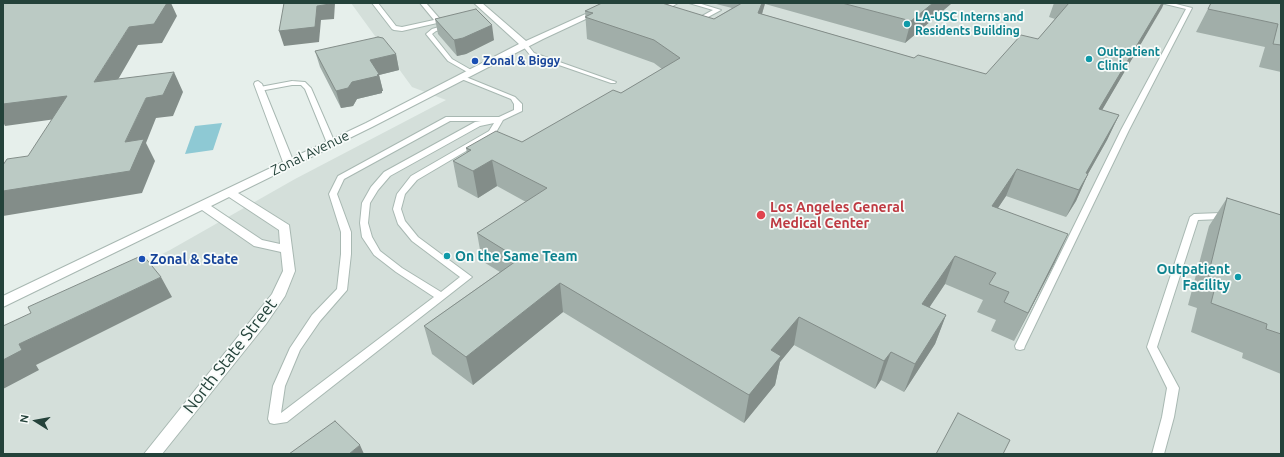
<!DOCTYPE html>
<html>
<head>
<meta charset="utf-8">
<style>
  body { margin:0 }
  #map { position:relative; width:1284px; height:457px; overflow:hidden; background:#e6efeb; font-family:Ubuntu,sans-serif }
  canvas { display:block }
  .frame { position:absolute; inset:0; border:4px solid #24423a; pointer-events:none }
  .north { position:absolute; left:16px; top:401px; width:40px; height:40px; -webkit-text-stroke:3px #f7fbf9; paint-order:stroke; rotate:281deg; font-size:11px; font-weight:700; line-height:16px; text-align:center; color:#24423a }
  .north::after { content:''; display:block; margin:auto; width:14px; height:18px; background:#24423a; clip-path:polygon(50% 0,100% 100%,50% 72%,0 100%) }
</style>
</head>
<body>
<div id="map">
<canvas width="1284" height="457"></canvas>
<div class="frame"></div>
<div class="north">N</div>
</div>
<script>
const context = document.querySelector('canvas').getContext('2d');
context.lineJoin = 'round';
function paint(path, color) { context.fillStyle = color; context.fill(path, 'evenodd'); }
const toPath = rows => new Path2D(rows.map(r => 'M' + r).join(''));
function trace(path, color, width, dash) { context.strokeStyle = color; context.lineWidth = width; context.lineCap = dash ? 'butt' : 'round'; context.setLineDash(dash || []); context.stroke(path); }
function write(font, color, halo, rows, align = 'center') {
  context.font = font + ' Ubuntu,sans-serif'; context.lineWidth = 3.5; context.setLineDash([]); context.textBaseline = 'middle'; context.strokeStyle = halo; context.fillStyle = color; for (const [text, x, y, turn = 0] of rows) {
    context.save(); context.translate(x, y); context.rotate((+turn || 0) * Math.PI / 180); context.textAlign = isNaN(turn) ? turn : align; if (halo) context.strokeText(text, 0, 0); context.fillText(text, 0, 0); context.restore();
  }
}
paint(toPath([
  [351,3,1281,3,1281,454,3,454,3,335,170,250,295,179,446,100,412,87]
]), '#d4dfda');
paint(toPath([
  [222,123,213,150,185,154,195,126]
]), '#8ec9d4');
const service = toPath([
  [372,3,378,3,396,26,402,27,434,20,420,3,426,3,440,19,446,21,402,31,394,30,392,29,372,3],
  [671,3,678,3,662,12,657,11,671,3],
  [689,3,698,3,721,10,695,24,693,23,693,21,713,10,689,3],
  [1161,3,1172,3,1192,8,1129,130,1025,346,1024,349,1020,350,1016,349,1015,346,1121,130,1186,9,1161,3],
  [449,24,451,25,451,27,436,31,432,34,452,59,473,71,473,73,469,73,448,61,426,34,432,29,449,24],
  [523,44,527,44,534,53,616,82,615,83,611,83,530,55,522,45,523,44],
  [461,75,515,97,522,104,522,111,503,120,495,134,417,180,405,194,401,209,405,221,418,237,472,277,287,422,274,424,270,423,268,419,273,386,290,348,312,315,337,289,341,254,341,232,329,194,338,176,446,117,499,117,514,110,514,104,511,99,459,78,459,76,461,75],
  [450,121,481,121,475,122,384,172,371,187,362,203,360,223,362,237,374,255,396,272,434,297,281,413,285,386,300,350,320,321,347,290,351,254,351,232,337,194,344,179,450,121],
  [494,123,489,131,411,176,397,194,393,209,398,224,412,241,460,277,441,292,402,268,380,251,372,237,368,223,370,203,378,190,390,176,480,126,494,123],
  [292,81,305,82,311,88,335,143,334,145,331,145,327,143,305,89,301,85,292,85,260,91,257,89,260,87,292,81],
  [1221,213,1231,216,1232,218,1228,221,1221,219,1198,220,1157,347,1179,388,1174,417,1164,454,1152,454,1162,417,1167,388,1147,347,1190,217,1194,214,1221,213]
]);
const minor = toPath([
  [474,3,482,3,526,41,610,3,620,3,543,39,372,127,238,193,289,225,295,271,285,296,266,324,162,454,144,454,272,294,283,271,281,252,254,246,202,210,3,307,3,296,283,162,254,84,255,82,258,81,262,84,292,158,366,123,519,44,474,3],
  [229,197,279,230,280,244,262,240,211,206,229,197]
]);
trace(service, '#a8b8b2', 2);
trace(minor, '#a8b8b2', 2);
paint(service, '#fff');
paint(minor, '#fff');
paint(toPath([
  [717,3,952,3,905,43,765,4,762,14,914,58,986,74,1038,39,1055,19,1049,17,1054,3,1164,3,1102,110,1119,115,1107,140,1088,174,1076,201,1066,217,1006,196,998,208,1055,262,1014,341,991,331,996,320,977,312,983,300,945,284,929,308,946,315,935,344,904,392,881,380,875,389,794,345,780,362,775,385,744,423,563,312,473,385,432,354,424,326,500,272,482,261,477,233,526,202,497,186,478,198,458,187,453,161,467,153,466,148,522,142,621,93,662,69,654,63,587,39,585,11,714,19,732,8,716,4],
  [1211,3,1281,3,1281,72,1259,67,1265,47,1196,32],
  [435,19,494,40,466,54,457,56,438,34],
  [315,51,396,54,399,70,379,75,383,91,382,91,382,93,357,99,353,106,341,108,320,67],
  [1227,198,1281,215,1281,374,1242,358,1243,353,1191,332,1197,308,1188,305,1209,226]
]), '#a1aea9');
paint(toPath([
  [167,3,171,3,177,16,162,43,138,45,105,102,94,82,129,27],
  [330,3,335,3,334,19,321,20,319,42,284,46,279,31,317,6],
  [762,3,765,3,756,35,758,13],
  [933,3,952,3,905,43,911,21],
  [1162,3,1164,3,1162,8,1088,134,1099,109],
  [492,25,494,40,466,54,457,56,454,40],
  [396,54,399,70,379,75,383,91,382,91,382,93,357,99,353,106,341,108,336,91,352,82,370,60],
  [174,72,183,92,173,116,156,118,146,143,155,161,142,193,3,216,3,191,125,142,146,98],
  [3,93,67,96,78,116,5,126,3,122],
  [1119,115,1107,140,1079,190,1086,173],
  [492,160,497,186,478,198,473,171],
  [1017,169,1006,196,981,233,992,206],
  [1088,174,1076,201,1066,217,1079,190],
  [1068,234,1055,262,1014,341,1028,313],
  [955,256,945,284,912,333,922,304],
  [161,277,172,297,36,365,39,370,3,389,3,360,19,344],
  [560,283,563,312,473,385,466,357],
  [946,315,935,344,904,392,915,364],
  [799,317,794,345,780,362,775,385,744,423,749,395,771,350],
  [891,352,881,380,875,389,884,361],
  [360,445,364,454,349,454]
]), '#838d89');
const building = toPath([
  [3,3,167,3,154,24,129,27,94,82,174,72,163,95,146,98,125,142,144,139,130,171,3,191,3,165,7,159,28,156,67,96,3,104,3,3],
  [284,3,330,3,330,4,317,6,315,27,279,31,284,3],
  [602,3,662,3,714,19,742,3,762,3,758,13,914,58,918,55,986,74,1021,35,1038,39,1069,3,1162,3,1099,109,1119,115,1086,173,1088,174,1079,190,1017,169,992,206,1068,234,1028,313,1004,302,1009,292,989,284,996,273,955,256,922,304,946,315,915,364,891,352,884,361,799,317,771,350,781,356,749,395,560,283,466,357,424,326,519,259,477,233,547,188,492,160,473,171,453,161,471,150,466,148,496,131,522,142,613,90,621,93,680,58,654,40,585,17,593,13,585,11,602,3],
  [842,3,933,3,911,21,842,3],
  [1211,3,1281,3,1281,45,1273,44,1278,24,1208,9,1211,3],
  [476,9,492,25,463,38,454,40,435,19,476,9],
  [378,37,383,38,396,54,370,60,379,74,377,75,378,76,352,82,348,88,336,91,315,51,378,37],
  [1227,198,1281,215,1281,334,1266,329,1267,324,1211,303,1217,279,1208,276,1227,198],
  [143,255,161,277,19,344,22,350,3,360,3,326,31,313,28,307,143,255],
  [958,413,1010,440,1003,454,936,454,958,413],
  [335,421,360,445,349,454,289,454,335,421]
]);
paint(building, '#bbcac4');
trace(building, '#838d89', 1);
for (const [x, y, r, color] of [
  [907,24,4,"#0f9aa8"],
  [1089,59,4,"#0f9aa8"],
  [475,61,4,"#1a4fb4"],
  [761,215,5,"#e0444e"],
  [447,256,4,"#0f9aa8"],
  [142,259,4,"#1a4fb4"],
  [1238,277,4,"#0f9aa8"]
]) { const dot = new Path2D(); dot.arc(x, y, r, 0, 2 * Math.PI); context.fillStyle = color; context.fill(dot); trace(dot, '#f7fbf9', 1.5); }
write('bold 12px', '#0d838f', '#f7fbf9', [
  ["LA-USC Interns and",915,17],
  ["Residents Building",915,31],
  ["Outpatient",1097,52],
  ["Clinic",1097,66]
], 'left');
write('bold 12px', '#164399', '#f7fbf9', [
  ["Zonal & Biggy",483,61]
], 'left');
write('14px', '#24423a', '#f7fbf9', [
  ["Zonal Avenue",310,153,-26]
]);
write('bold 14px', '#be3a42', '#f7fbf9', [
  ["Los Angeles General",770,207],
  ["Medical Center",770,223]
], 'left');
write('bold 14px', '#0d838f', '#f7fbf9', [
  ["On the Same Team",455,256],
  ["Outpatient",1230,269,"right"],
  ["Facility",1230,285,"right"]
], 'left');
write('bold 14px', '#164399', '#f7fbf9', [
  ["Zonal & State",150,259]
], 'left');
write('17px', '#24423a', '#f7fbf9', [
  ["North State Street",230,356,-52]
]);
</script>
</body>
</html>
